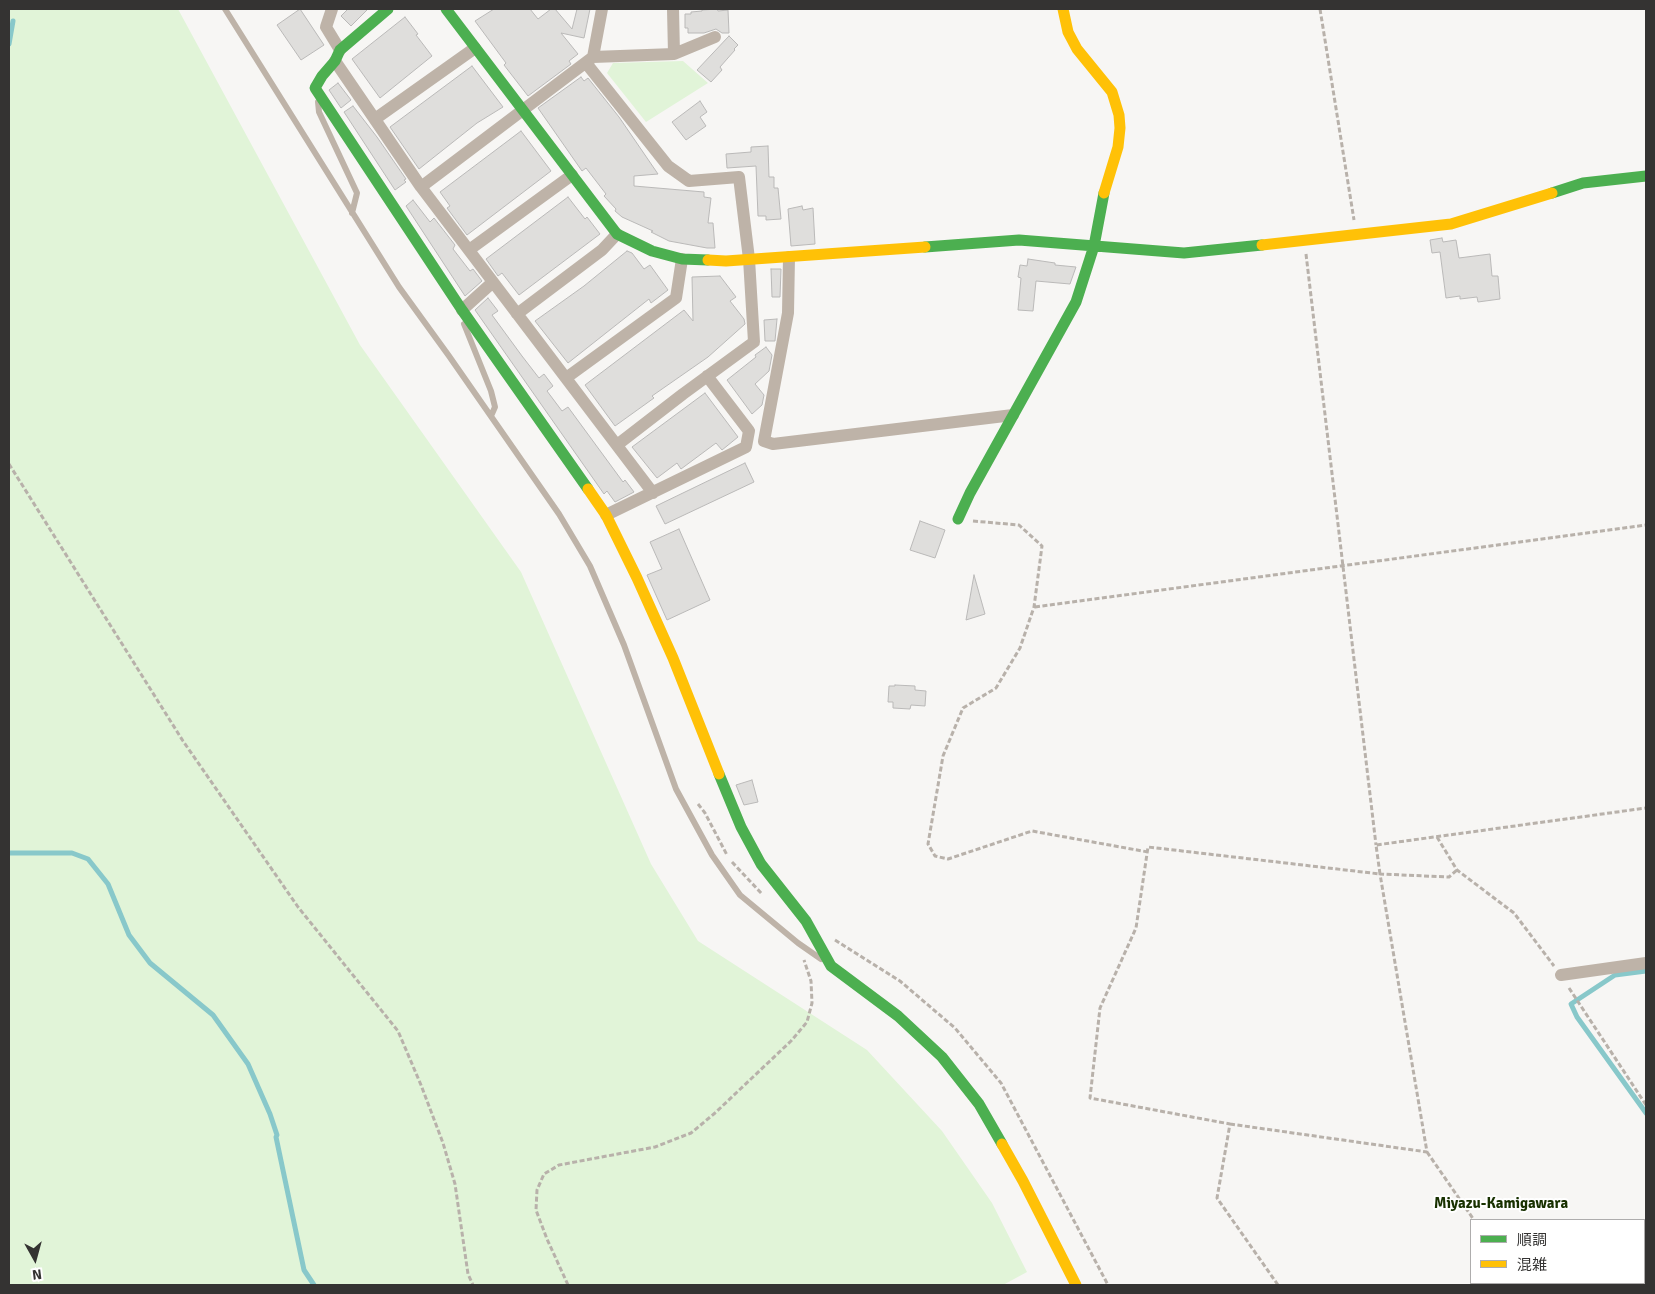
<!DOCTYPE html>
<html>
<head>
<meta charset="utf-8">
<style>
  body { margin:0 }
  #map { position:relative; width:1655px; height:1294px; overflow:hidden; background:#f7f6f4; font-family:Signika,"Noto Sans JP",sans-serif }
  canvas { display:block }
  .frame { position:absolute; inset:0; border:10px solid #343332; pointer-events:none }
  .legend { position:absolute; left:1470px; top:1219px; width:175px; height:65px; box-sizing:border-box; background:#fff; border:1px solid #aeadad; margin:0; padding:6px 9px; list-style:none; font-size:15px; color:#343332 }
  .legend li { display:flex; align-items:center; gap:10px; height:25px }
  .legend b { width:25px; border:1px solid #aeadad }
  .north { position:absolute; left:10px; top:1234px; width:50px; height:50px; -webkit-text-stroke:4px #fff; paint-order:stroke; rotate:173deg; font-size:14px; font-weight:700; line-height:20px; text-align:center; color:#343332 }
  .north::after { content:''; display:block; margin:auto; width:18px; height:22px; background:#343332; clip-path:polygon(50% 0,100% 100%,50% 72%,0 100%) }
</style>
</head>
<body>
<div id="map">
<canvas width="1655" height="1294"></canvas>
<div class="frame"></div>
<ul class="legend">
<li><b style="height:6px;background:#4caf50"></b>順調</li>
<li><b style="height:6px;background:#ffc107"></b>混雑</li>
</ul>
<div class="north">N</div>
</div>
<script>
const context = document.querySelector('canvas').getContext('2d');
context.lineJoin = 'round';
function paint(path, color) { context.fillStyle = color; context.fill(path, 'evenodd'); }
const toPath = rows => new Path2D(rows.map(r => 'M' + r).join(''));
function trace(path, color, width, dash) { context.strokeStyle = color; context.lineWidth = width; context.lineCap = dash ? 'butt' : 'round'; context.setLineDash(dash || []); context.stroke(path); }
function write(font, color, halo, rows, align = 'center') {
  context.font = font + ' Signika,sans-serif'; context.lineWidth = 4; context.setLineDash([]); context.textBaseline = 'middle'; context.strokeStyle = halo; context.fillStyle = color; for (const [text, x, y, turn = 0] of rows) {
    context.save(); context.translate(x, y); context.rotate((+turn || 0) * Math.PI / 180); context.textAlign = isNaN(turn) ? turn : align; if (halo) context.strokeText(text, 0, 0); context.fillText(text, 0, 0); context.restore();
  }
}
paint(toPath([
  [9,9,178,9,360,345,521,572,651,864,698,941,867,1050,942,1131,992,1203,1027,1272,1003,1285,9,1285],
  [683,61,708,83,646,122,607,73,613,63]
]), '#e1f4d8');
trace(toPath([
  [9,44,13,21],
  [9,853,72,853,88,859,108,884,129,935,150,963,213,1015,248,1064,270,1114,277,1135,276,1137,304,1270,314,1285],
  [1646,971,1615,975,1571,1004,1577,1017,1646,1113]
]), '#88c8ca', 5);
const building = toPath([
  [300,9,324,45,301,60,277,25,300,9],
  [348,9,368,9,351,26,341,16,348,9],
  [494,9,530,9,538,19,551,9,555,9,572,29,577,9,590,9,584,38,561,33,578,54,569,61,571,64,528,96,504,65,506,63,475,21,494,9],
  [717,9,718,11,728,10,729,33,722,33,716,29,704,33,688,33,688,28,685,28,685,14,691,14,691,12,702,11,702,10,717,9],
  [405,17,418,34,416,35,432,56,380,98,352,59,405,17],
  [729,36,738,45,734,49,735,50,720,67,722,70,711,82,697,70,729,36],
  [472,66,503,107,477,123,419,169,390,127,472,66],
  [581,77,584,81,588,78,619,117,658,174,634,176,634,186,704,192,704,197,711,198,708,223,713,223,715,248,707,248,669,241,651,232,653,231,622,217,615,211,616,209,604,196,606,194,586,168,582,171,538,108,581,77],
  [338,83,351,100,341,108,329,90,338,83],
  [700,101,707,112,700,117,706,126,686,140,672,122,700,101],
  [353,106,377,137,406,179,404,180,406,182,395,190,344,112,353,106],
  [521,131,551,171,467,235,447,208,450,206,440,192,521,131],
  [768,146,769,177,774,177,774,188,778,188,781,219,766,220,766,216,758,216,756,166,727,168,726,154,751,152,751,147,768,146],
  [568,197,585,219,587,217,600,234,519,295,502,273,498,276,486,259,568,197],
  [413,200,430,222,434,218,455,245,453,249,470,271,473,269,482,281,465,296,406,206,413,200],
  [802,206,803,210,813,208,815,244,791,246,788,209,802,206],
  [1442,238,1443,242,1456,240,1459,258,1490,254,1492,276,1498,276,1500,299,1478,302,1477,297,1460,299,1460,296,1446,298,1440,252,1432,253,1430,240,1442,238],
  [627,251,632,253,644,269,650,265,668,290,651,303,649,299,568,363,535,321,584,286,627,251],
  [1028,259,1055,263,1055,265,1076,267,1070,284,1036,281,1033,311,1018,310,1021,278,1018,277,1020,265,1027,266,1028,259],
  [771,269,781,269,780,297,772,297,771,269],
  [720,276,736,297,730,301,744,319,745,324,708,357,652,396,654,398,615,426,585,385,684,310,693,321,692,277,720,276],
  [488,298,498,311,492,315,522,356,539,378,544,374,553,386,547,391,562,411,568,407,623,482,625,480,634,492,615,502,607,491,604,494,475,310,488,298],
  [777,319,775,341,765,341,764,320,777,319],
  [766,347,772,355,769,371,755,384,764,395,762,405,752,414,727,380,756,357,755,355,766,347],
  [705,393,738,437,722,450,716,443,681,469,677,463,657,478,632,447,705,393],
  [745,463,754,482,665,524,656,506,745,463],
  [920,521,945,530,935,558,910,550,920,521],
  [679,529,710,600,667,620,647,575,662,569,650,542,679,529],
  [974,575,985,614,966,620,974,575],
  [895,685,915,686,915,690,926,691,925,706,911,705,910,709,893,708,893,702,888,702,889,686,895,686,895,685],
  [752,780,758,802,744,805,736,785,752,780]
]);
paint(building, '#dfdedc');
trace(building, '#bab9b8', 1);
trace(toPath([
  [1320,9,1354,220],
  [1306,254,1376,845],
  [9,464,183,741,298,907,398,1031,421,1085,443,1143,455,1184,468,1274,473,1285],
  [973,521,1019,525,1042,546,1034,607,1020,648,996,688,963,708,943,756,928,844,935,856,948,859,1032,831,1148,852],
  [1035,607,1646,525],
  [698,804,705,813,727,855],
  [1437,837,1457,870,1514,913,1554,966],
  [732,862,762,894],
  [835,940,900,981,955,1028,1001,1083,1108,1285],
  [1569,988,1646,1105],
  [1230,1124,1427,1152,1380,874,1449,877,1457,870],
  [1427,1152,1474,1220],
  [1519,1283,1520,1285],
  [568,1285,547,1239,536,1210,537,1190,544,1174,559,1165,655,1147,691,1133,715,1113,791,1041,807,1022,812,1003,811,981,804,960],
  [1278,1285,1217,1198,1230,1124,1090,1098,1100,1008,1136,928,1148,847,1380,874,1376,845,1646,808]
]), '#b8b1aa', 3, [5, 2.5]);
trace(toPath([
  [225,9,399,287,449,356,559,514,590,566,624,645,676,789,712,855,740,895,798,943,821,959],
  [318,102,319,112,357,193,352,213],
  [464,324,491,391,495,407,491,416]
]), '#beb3a8', 6);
trace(toPath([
  [332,9,326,27,340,50],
  [673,9,674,54,715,37],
  [593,57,674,54],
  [335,61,421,187,653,493],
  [586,63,668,166,689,181,739,177,749,259,754,342,683,394,617,445],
  [375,119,475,48],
  [421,187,593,57,602,9],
  [469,250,572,175],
  [789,257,788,313,764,441,773,444,1013,415],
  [462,310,493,282],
  [517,314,602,250,617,234],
  [566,378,676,298,682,259],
  [606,515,746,447,749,431,707,376],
  [1561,975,1646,963]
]), '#beb3a8', 12);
trace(toPath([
  [388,9,340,50,335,61,322,76,315,88,462,310,588,489],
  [446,9,617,234,652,251,682,259,708,260],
  [1552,193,1583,183,1646,176],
  [925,247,1019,240,1184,253,1262,245],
  [958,519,970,493,1076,302,1094,246,1104,193],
  [719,774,741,827,761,864,806,921,831,966,898,1016,942,1057,979,1104,1002,1144]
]), '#4caf50', 11);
trace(toPath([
  [1063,9,1068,32,1077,49,1112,92,1119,115,1120,128,1118,147,1104,193],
  [1262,245,1451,224,1552,193],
  [708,260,726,261,925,247],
  [588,489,606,515,637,578,673,658,719,774],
  [1002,1144,1023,1181,1076,1285]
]), '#ffc107', 11);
write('bold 15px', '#183100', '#fff', [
  ["Miyazu-Kamigawara",1501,1204]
]);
</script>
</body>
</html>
